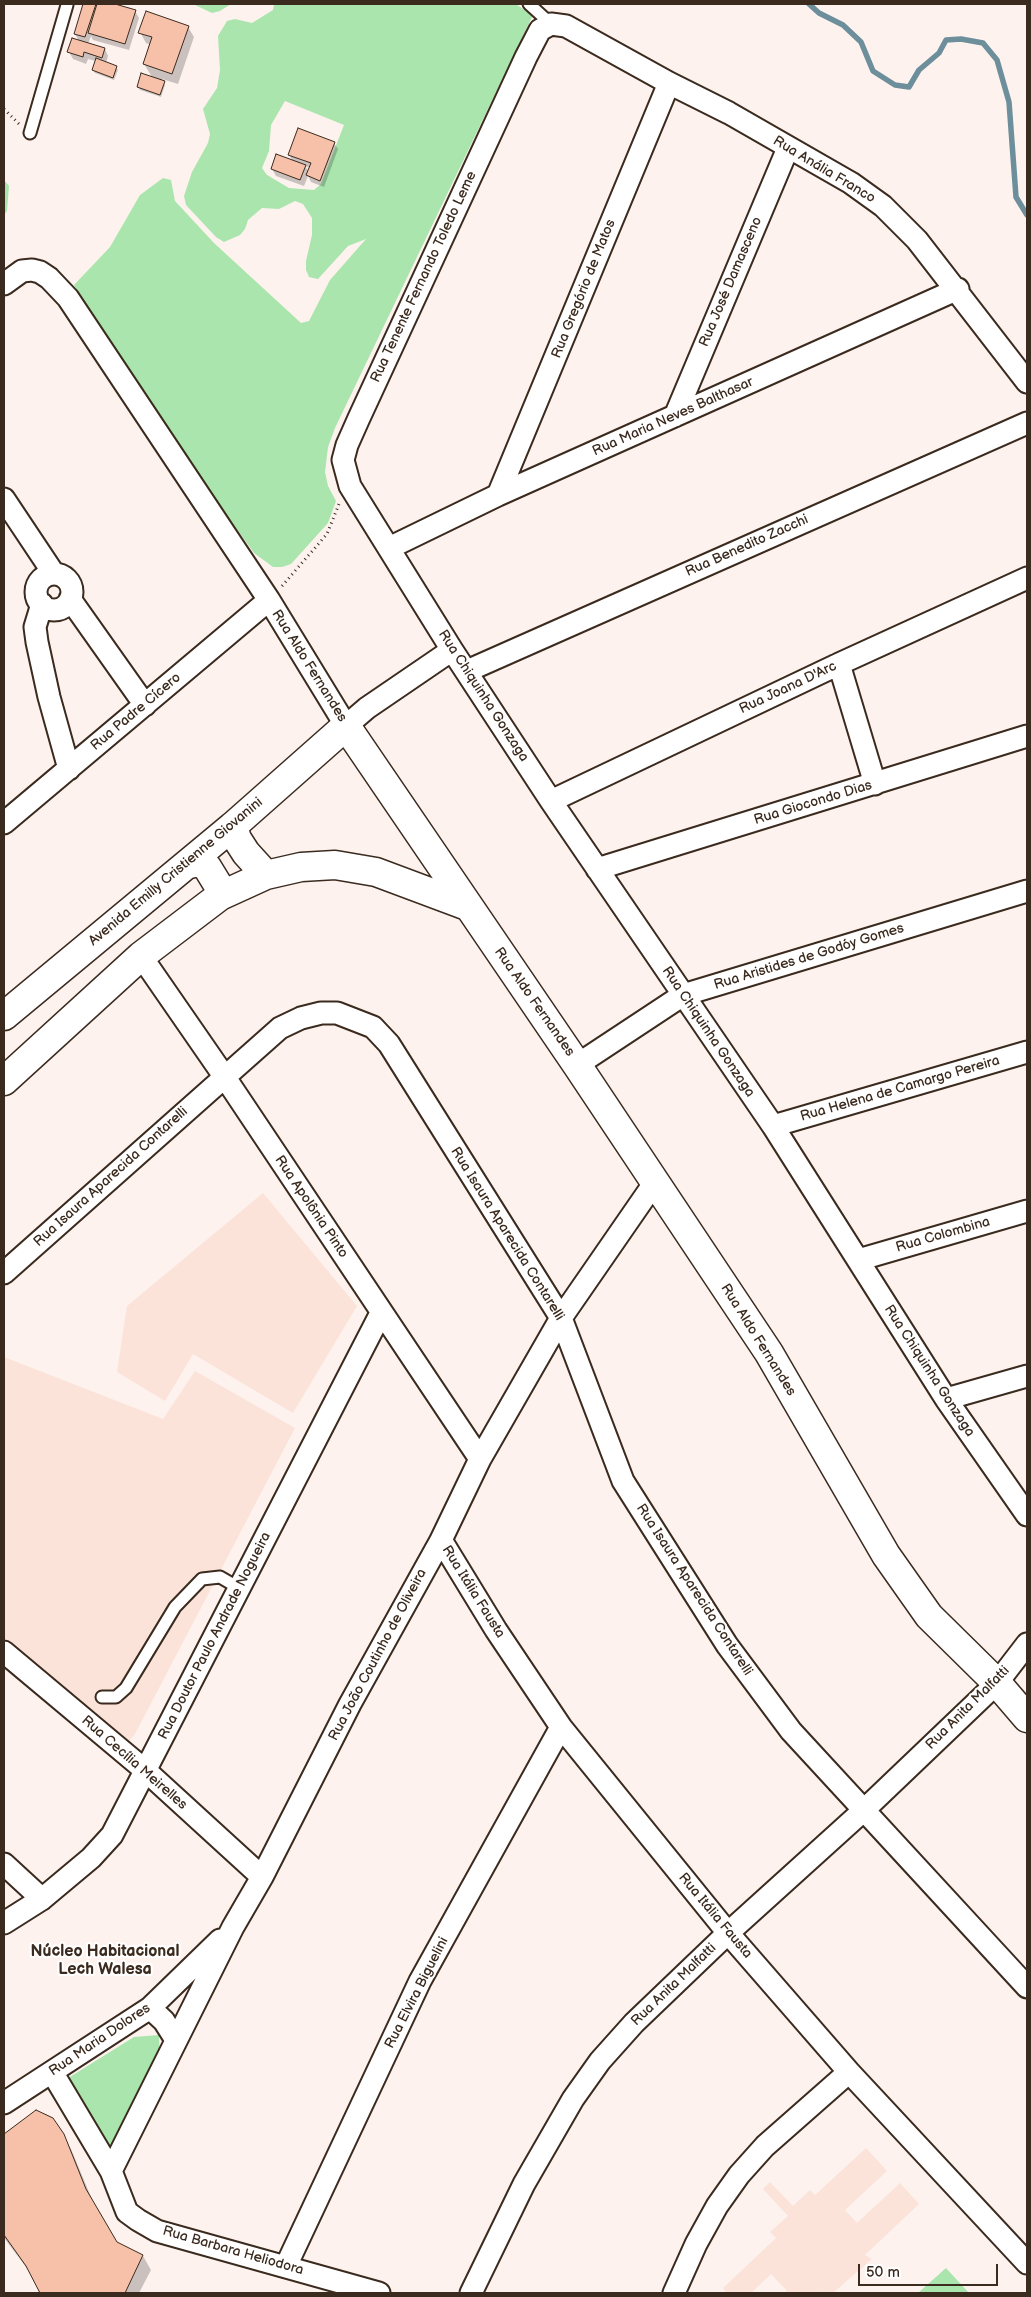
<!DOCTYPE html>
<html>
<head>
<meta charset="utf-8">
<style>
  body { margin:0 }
  #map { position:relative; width:1031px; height:2297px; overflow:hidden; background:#fdf2ee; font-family:"Balsamiq Sans",sans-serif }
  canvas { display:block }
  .frame { position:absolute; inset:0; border:5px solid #3b2a1e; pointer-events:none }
  .scale { position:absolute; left:858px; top:2264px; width:140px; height:22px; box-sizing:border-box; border:2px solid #3b2a1e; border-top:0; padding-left:6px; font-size:15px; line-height:18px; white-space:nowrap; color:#3b2a1e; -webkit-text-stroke:4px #fff; paint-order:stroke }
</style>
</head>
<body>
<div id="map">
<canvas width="1031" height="2297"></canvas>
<div class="frame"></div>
<div class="scale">50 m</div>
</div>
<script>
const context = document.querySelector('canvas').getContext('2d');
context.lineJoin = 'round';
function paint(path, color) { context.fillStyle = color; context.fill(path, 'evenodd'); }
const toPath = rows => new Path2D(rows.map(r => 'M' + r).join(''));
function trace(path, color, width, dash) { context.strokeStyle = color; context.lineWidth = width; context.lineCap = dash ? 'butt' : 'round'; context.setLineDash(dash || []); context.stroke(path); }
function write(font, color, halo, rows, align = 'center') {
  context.font = font + ' "Balsamiq Sans",sans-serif'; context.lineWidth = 4; context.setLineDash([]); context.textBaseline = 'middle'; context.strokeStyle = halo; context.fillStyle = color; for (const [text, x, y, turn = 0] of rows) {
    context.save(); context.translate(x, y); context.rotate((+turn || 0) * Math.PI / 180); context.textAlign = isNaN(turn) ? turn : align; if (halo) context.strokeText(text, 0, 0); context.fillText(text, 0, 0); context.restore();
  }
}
paint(toPath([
  [263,1193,357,1306,293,1413,193,1354,165,1401,117,1372,127,1306],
  [4,1357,163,1419,195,1371,295,1428,135,1734,124,1747,4,1652],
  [866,2148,887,2171,845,2210,857,2223,900,2183,919,2204,865,2255,872,2259,833,2293,823,2293,823,2291,820,2293,785,2293,787,2291,771,2274,751,2293,727,2293,723,2288,776,2238,770,2232,788,2216,763,2189,770,2182,793,2206,810,2190,815,2195]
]), '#fbe3d9');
paint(toPath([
  [193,4,231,4,220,11,212,13],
  [274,4,512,4,517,5,533,15,335,428,328,447,325,472,328,486,336,501,328,523,291,564,282,567,273,567,254,553,188,461,74,285,110,247,140,195,163,178,171,180,175,201,214,243,301,323,309,321,330,280,366,239,348,246,318,279,309,277,306,270,306,261,312,235,312,218,303,204,295,201,279,209,262,208,248,220,245,229,240,235,224,242,216,237,186,205,184,196,192,172,208,143,210,134,203,109,217,88,220,70,218,36,227,21,235,19,252,23,273,10],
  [285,101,344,125,321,184,314,190,289,188,267,175,262,168,269,151,271,125],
  [4,180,9,186,7,211,4,215],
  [159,2035,160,2063,111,2158,65,2080,134,2037],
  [946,2268,969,2293,918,2293]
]), '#a9e5ac');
paint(toPath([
  [85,4,111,4,135,11,139,18,129,50,93,40,91,36,88,44,105,49,108,56,106,63,116,67,118,70,114,80,95,73,93,70,96,61,88,59,86,64,73,59,69,52,79,41,75,34],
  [188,27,194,37,178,84,162,79,165,85,161,97,140,90,138,87,152,77,144,64,151,45,146,43,140,32],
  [334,143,338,149,324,187,311,182,308,176,304,186,276,176,272,169,293,161,289,155],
  [305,166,310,168,309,172],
  [36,2111,62,2135,71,2149,94,2204,116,2242,143,2256,151,2270,139,2293,41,2293,32,2275,4,2238,4,2136]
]), '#0003');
trace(toPath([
  [809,4,819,13,843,25,861,42,873,71,895,85,909,87,919,70,939,53,946,40,961,39,983,43,997,60,1009,102,1016,197,1027,215]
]), '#6d8f9c', 5.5);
const building = toPath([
  [83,4,96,4,85,37,74,34,83,4],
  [97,4,115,4,136,10,125,44,88,33,97,4],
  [146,11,189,26,172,74,143,64,152,37,138,33,146,11],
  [72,38,105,48,102,58,84,52,83,57,67,52,72,38],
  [96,58,117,66,113,78,92,70,96,58],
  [141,73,165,81,160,95,137,87,141,73],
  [298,128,335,142,320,181,306,175,311,163,288,155,298,128],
  [276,154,306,165,300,180,271,169,276,154],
  [36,2110,53,2118,64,2134,86,2189,117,2242,143,2255,125,2293,40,2293,26,2266,4,2235,4,2134,36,2110]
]);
paint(building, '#f6c0a9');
trace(building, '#3b2a1e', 1);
const lane = toPath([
  [529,4,551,24],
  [30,133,67,5],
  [102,1697,116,1697,126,1688,175,1607,202,1579,220,1577,239,1588]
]);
const street = toPath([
  [4,284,22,271,32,270,40,272,49,278,68,298,269,600,346,726,367,708,452,650],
  [1027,382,917,240,883,206,851,183,729,113,669,83,566,26,551,24,540,30,526,57,359,418,347,445,343,460,350,486,452,650,551,801,773,1126,946,1399,1027,1515],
  [675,416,788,148],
  [498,495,669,83],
  [4,499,54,574],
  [389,548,498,495,958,289],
  '36 592a18 18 0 1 1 36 0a18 18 0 1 1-36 0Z',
  [70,599,145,705],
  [42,604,35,627,37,642,49,697,69,769],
  [839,664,875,784],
  [467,671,1027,423],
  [551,801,839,664,1027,578],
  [4,823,269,600],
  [597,869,1027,736],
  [141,956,224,1076,480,1459],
  [577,1065,683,995,1027,891],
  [773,1126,1027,1052],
  [858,1260,1027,1211],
  [4,1273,280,1028,301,1018,321,1013,337,1013,373,1027,389,1044,561,1318,623,1481,727,1645,791,1731,1027,1987],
  [946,1399,1027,1376],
  [441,1540,496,1630,561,1727,728,1933,849,2072,1027,2263],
  [4,1652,146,1771,262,1877],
  [4,1864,42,1899],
  [4,1923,42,1899,91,1858,112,1835,381,1313],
  [150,2008,164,2021,176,2040],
  [52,2072,111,2171,127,2212,138,2220,157,2231,379,2293],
  [4,2103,150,2008,220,1940],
  [111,2171,233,1927,262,1877,350,1704,441,1540,480,1459,561,1318,655,1182],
  [286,2266,420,1981,561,1727],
  [471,2293,524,2184,573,2099,600,2061,634,2023,728,1933,864,1810,997,1683,1027,1644],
  [674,2293,696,2244,717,2206,739,2175,765,2146,849,2072]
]);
const secondary = toPath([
  [233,826,237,839,246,853,266,875],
  [186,865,198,862,207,867,218,885,220,896],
  [4,1016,233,826,346,726,577,1065,769,1353,886,1555,929,1616,997,1683,1027,1718],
  [4,1081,141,956,220,896,266,875,301,867,335,865,376,872,467,906]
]);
trace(lane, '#3b2a1e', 15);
trace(street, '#3b2a1e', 25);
trace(secondary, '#3b2a1e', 31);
trace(toPath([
  [4,109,19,124],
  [282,586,327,534,339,504]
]), '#3b2a1e', 3, [1, 4]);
trace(lane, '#fff', 11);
trace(street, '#fff', 21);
trace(secondary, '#fff', 28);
write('14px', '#3b2a1e', '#fff', [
  ["Rua Anália Franco",824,170,31],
  ["Rua Tenente Fernando Toledo Leme",424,277,-65],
  ["Rua José Damasceno",731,282,-67],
  ["Rua Gregório de Matos",584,289,-68],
  ["Rua Maria Neves Balthasar",673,417,-24],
  ["Rua Benedito Zacchi",747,546,-24],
  ["Rua Aldo Fernandes",309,666,58],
  ["Rua Joana D'Arc",788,688,-25],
  ["Rua Chiquinha Gonzaga",483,696,57],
  ["Rua Padre Cícero",136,712,-40],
  ["Rua Giocondo Dias",813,803,-17],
  ["Avenida Emilly Cristienne Giovanini",176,872,-40],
  ["Rua Aristides de Godóy Gomes",809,957,-17],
  ["Rua Aldo Fernandes",534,1002,55],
  ["Rua Chiquinha Gonzaga",708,1032,56],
  ["Rua Helena de Camargo Pereira",900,1089,-16],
  ["Rua Isaura Aparecida Contarelli",111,1177,-42],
  ["Rua Apolônia Pinto",311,1207,56],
  ["Rua Isaura Aparecida Contarelli",507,1234,58],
  ["Rua Colombina",943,1235,-16],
  ["Rua Aldo Fernandes",758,1340,58],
  ["Rua Chiquinha Gonzaga",929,1371,57],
  ["Rua Isaura Aparecida Contarelli",694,1590,57],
  ["Rua Itália Fausta",473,1592,58],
  ["Rua Doutor Paulo Andrade Nogueira",215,1636,-63],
  ["Rua João Coutinho de Oliveira",378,1655,-62],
  ["Rua Anita Malfatti",968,1708,-45],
  ["Rua Cecília Meirelles",134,1763,41],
  ["Rua Itália Fausta",715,1916,50],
  ["Rua Anita Malfatti",674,1985,-44],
  ["Rua Elvira Biguelini",417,1993,-63],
  ["Rua Maria Dolores",100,2040,-34],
  ["Rua Barbara Heliodora",233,2251,16]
]);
write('bold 16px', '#3b2a1e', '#fff', [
  ["Núcleo Habitacional",105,1952],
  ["Lech Walesa",105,1970]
]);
</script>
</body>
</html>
